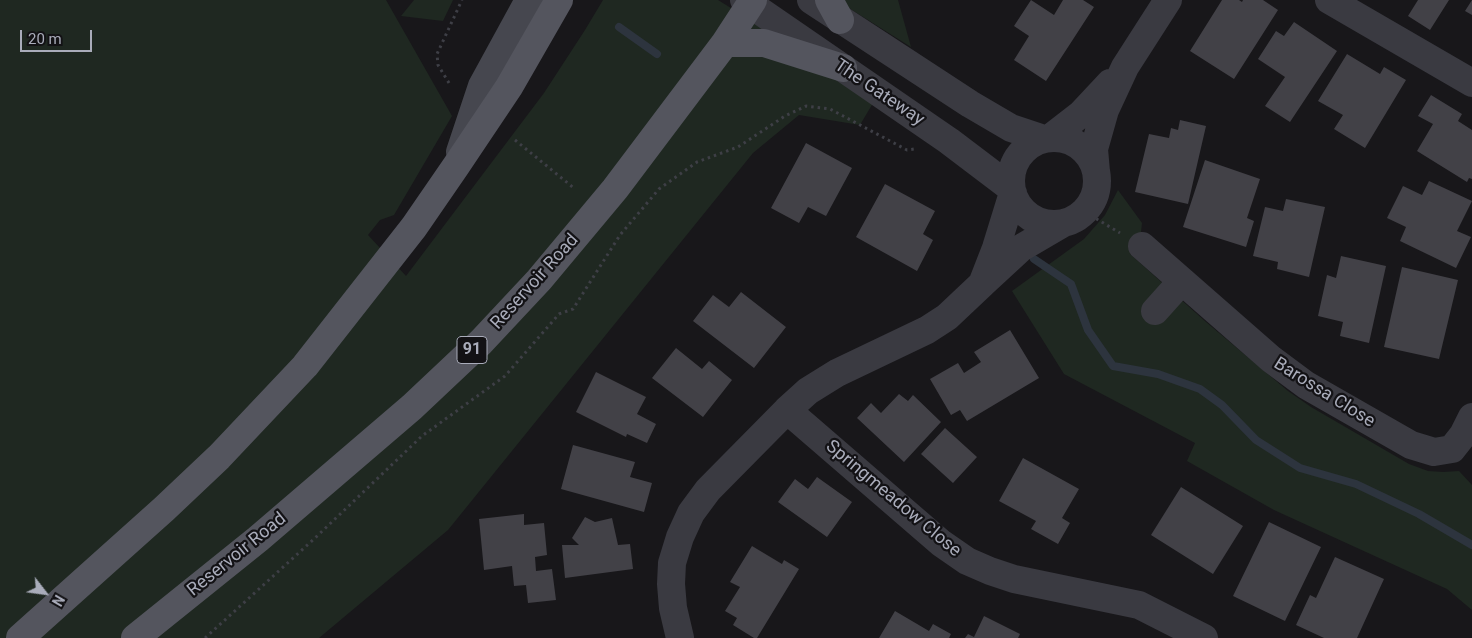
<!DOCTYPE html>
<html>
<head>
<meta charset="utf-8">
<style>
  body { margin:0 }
  #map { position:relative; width:1472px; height:638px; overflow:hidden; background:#18171a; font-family:Roboto,sans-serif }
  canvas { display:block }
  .north { position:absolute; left:20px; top:568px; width:50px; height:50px; -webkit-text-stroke:4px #131215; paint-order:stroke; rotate:120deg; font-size:14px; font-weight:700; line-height:20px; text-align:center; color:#a9acba }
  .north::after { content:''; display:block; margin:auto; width:18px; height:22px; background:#a9acba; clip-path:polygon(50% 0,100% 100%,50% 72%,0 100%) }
  .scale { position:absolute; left:20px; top:30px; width:72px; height:22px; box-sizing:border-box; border:2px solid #a9acba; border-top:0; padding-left:6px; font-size:15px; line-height:18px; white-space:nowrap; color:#a9acba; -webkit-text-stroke:4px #131215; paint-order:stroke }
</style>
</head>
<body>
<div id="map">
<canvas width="1472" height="638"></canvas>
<div class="north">N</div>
<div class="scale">20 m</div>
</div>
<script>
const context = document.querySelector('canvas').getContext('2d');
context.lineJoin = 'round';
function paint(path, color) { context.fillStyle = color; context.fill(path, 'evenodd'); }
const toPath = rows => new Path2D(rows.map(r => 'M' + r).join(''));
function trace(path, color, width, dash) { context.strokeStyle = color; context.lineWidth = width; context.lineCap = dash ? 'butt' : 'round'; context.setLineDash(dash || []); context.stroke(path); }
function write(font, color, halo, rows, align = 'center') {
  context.font = font + ' Roboto,sans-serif'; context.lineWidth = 4.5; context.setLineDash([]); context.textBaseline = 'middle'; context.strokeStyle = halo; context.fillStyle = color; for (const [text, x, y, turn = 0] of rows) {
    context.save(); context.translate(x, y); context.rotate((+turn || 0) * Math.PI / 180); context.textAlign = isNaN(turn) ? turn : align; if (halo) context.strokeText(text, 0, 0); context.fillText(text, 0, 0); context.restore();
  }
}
paint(toPath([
  [0,0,386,0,452,116,394,215,380,220,368,235,406,276,544,93,585,30,603,0,718,0,876,98,860,125,799,115,753,153,448,530,319,638,0,638],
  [414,0,453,0,443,21,401,16],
  [836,0,898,0,911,47],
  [1118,190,1142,223,1141,232,1130,254,1206,322,1288,391,1311,407,1409,464,1428,471,1443,472,1459,471,1472,485,1472,610,1447,589,1274,510,1187,461,1195,443,1064,374,1012,291,1084,239,1105,215]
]), '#1f2821');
trace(toPath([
  [619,27,657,54],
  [1034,259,1071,284,1088,330,1113,366,1158,374,1200,389,1222,405,1256,440,1300,468,1356,484,1419,514,1472,545]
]), '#2d343e', 8);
paint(toPath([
  [1031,0,1054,15,1063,0,1083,0,1094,7,1046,81,1014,60,1029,36,1014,26],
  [1222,0,1239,0,1242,2,1243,0,1263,0,1278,10,1234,79,1190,51],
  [1418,0,1449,0,1430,30,1408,16],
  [1472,0,1472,15,1465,11],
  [1294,22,1337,51,1290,122,1265,106,1285,77,1258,59,1276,31,1284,36],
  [1347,54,1380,74,1384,67,1406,80,1365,148,1334,129,1343,115,1318,101],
  [1431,95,1462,114,1458,121,1472,130,1472,179,1469,178,1467,182,1417,151,1433,124,1418,116],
  [1180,120,1206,126,1188,204,1135,192,1149,134,1169,138,1171,128,1178,130],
  [806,143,852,168,826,216,808,207,799,223,771,208],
  [1205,160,1260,179,1247,218,1254,221,1246,247,1183,227],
  [1429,181,1472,201,1457,231,1471,237,1456,268,1400,241,1406,227,1387,218,1403,186,1422,195],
  [885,184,935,211,923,234,933,240,917,271,856,237],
  [1286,199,1325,207,1309,277,1277,269,1278,262,1253,256,1265,207,1283,211],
  [1341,256,1386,266,1369,343,1340,336,1343,322,1318,316,1327,275,1336,278],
  [1402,267,1458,280,1439,359,1384,347],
  [741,292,786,327,754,368,693,321,713,295,729,307],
  [1010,330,1039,378,967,421,960,410,951,415,930,379,958,363,964,373,981,362,974,352],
  [676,348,702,369,709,361,732,380,703,417,652,378],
  [596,372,646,397,637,414,656,424,647,443,627,434,626,437,576,412],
  [899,394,908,401,913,395,941,422,904,462,857,418,871,403,881,413],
  [945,428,977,457,953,483,921,454],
  [573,445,635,462,630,477,652,483,644,512,561,489],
  [1023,458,1079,489,1062,518,1070,523,1058,544,1031,529,1036,521,999,501],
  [817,477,852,502,827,537,778,502,795,479,808,489],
  [1181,487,1243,526,1213,574,1151,535],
  [524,514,524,525,544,523,547,555,535,557,536,571,552,569,556,600,528,603,526,585,514,586,512,566,484,570,479,519],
  [585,517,595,522,612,518,618,545,630,544,633,569,565,578,562,545,579,545,572,538],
  [1269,522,1321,547,1285,621,1233,596],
  [752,546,782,564,784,560,799,569,757,638,754,638,733,625,737,618,725,611,740,587,730,582],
  [1335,557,1384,579,1357,638,1324,638,1296,625,1310,595,1316,598],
  [895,611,929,631,933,624,951,634,949,638,879,638],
  [984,616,1020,634,1018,638,965,638,968,634,974,637]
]), '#424147');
trace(toPath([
  [449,83,438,65,437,54,462,0],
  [515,140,575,189],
  [1085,212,1120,233],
  [205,638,314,539,422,436,505,376,559,314,573,309,620,235,659,189,697,162,738,147,785,116,806,106,830,109,907,150,914,149]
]), '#3e3f46', 3, [2.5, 4]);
trace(toPath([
  [744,0,949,141,1011,188],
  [811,0,970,104,1011,128,1044,139],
  [1329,0,1472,83],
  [1050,138,1081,114,1110,83],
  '1011 181a43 43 0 1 1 86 0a43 43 0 1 1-86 0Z',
  [1096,172,1094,149,1105,110,1125,67,1168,0],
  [1013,193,996,248,982,284,1021,248,1062,224],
  [1142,246,1271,359,1306,385,1411,445,1434,452,1452,449,1463,435,1472,417],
  [1155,311,1181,282],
  [787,410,941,543,967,561,990,571,1014,579,1139,605,1204,638],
  [680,638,673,608,671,584,672,563,680,537,691,513,708,490,787,410,808,391,837,373,927,330,947,317,982,284]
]), '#3a3a41', 28);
trace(toPath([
  [460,152,482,86,529,0]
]), '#46474f', 28);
trace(toPath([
  [829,0,840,20],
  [725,43,764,43,843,68],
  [20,638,164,509,219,457,305,366,414,227,456,166,509,87,559,0],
  [135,638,258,539,412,407,481,342,539,280,615,189,725,43,753,0]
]), '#54555e', 28);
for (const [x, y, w] of [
  [472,350,30]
]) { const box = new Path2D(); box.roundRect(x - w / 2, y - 13.5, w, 27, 4); context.fillStyle = '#131215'; context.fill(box); trace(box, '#a9acba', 1); }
write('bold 16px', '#a9acba', null, [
  ["91",472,350]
]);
write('18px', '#a9acba', '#131215', [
  ["The Gateway",879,93,34],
  ["Reservoir Road",535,282,-48],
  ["Barossa Close",1324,393,32],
  ["Springmeadow Close",893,499,40],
  ["Reservoir Road",237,555,-39]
]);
</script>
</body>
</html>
